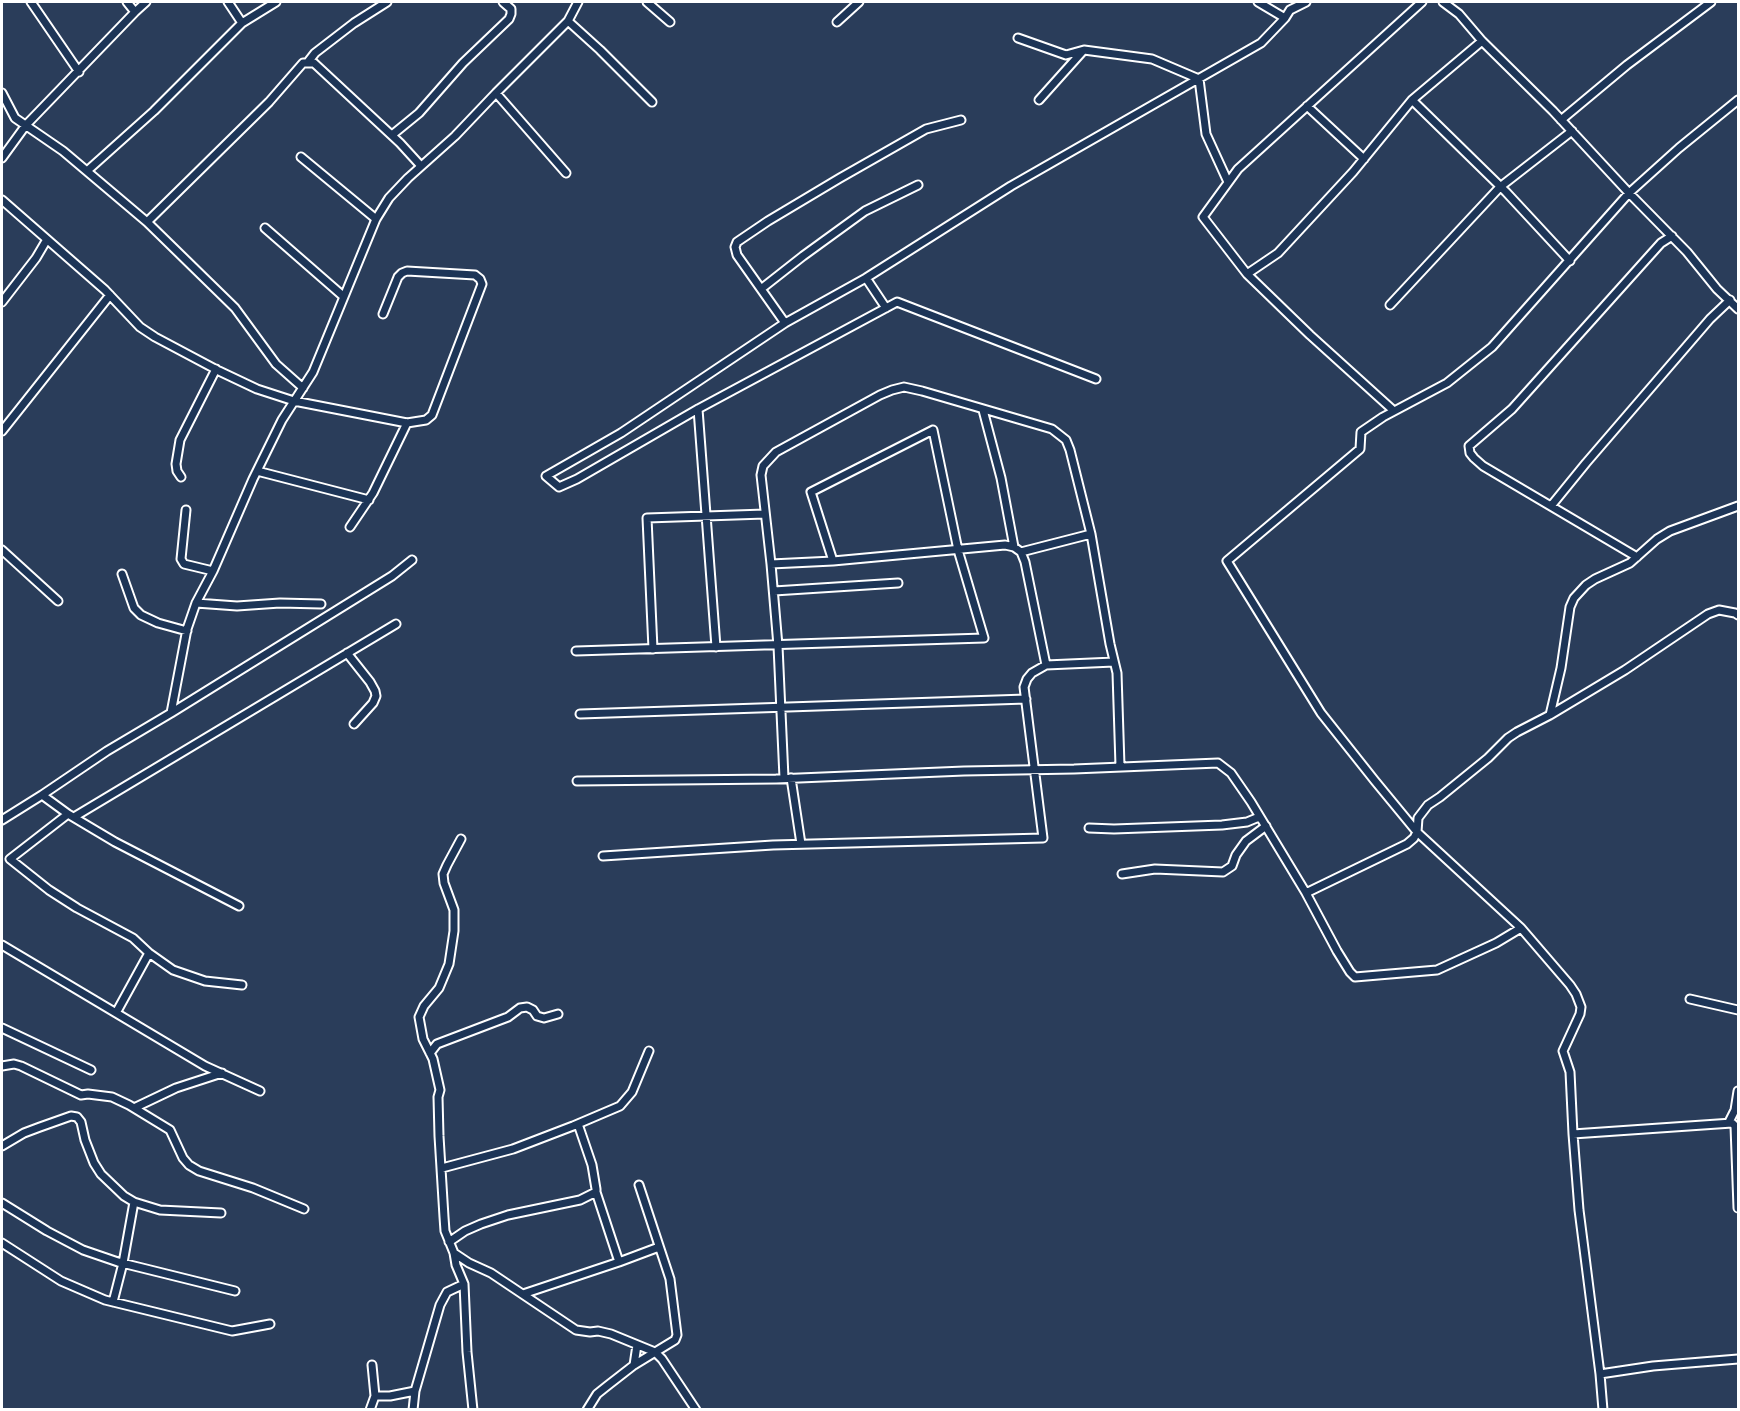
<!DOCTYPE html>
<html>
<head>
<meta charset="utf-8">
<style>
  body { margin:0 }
  #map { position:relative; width:1740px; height:1411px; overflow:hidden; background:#2a3d5a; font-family:Sriracha,sans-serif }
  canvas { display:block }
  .frame { position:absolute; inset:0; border:3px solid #fff; pointer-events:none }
</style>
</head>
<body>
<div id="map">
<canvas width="1740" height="1411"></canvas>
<div class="frame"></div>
</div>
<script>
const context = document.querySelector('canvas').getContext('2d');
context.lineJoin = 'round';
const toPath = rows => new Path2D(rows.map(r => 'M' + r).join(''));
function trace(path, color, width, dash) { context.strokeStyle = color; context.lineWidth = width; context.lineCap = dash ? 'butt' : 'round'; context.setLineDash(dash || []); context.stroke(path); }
const minor = toPath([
  [31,2,79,72],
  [127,2,135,12],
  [228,2,242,23],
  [578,2,568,21,600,50,652,102],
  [647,2,670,22],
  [1258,2,1285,18],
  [1443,2,1459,14,1482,41,1553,111,1629,193,1687,252,1717,289,1738,309],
  [837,22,859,2],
  [1018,38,1066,55,1084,50,1152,59,1199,79,1206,134,1228,182],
  [308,62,315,53,354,23,387,2],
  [2,93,15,118,63,151,147,222,235,308,276,364,303,388],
  [496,93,566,173],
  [1039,100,1082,52],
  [1412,100,1506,192,1570,261],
  [1307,106,1364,159],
  [1561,120,1627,65,1711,2],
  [392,135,419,113,463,63,509,19,511,14,511,9,503,2],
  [301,157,376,219],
  [2,158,26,125,135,12,146,2],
  [87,171,154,111,242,23,276,2],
  [2,200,105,290,140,327,155,337,219,371,257,389,294,401,407,423,426,420,432,415,482,284,480,279,475,275,407,271,402,273,398,277,383,314],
  [147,222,269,102,303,63,314,63,400,143,421,166],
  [265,228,343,296],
  [1247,274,1278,253,1353,172,1412,100,1482,41],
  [866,278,886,308],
  [761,289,803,256,865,211,918,185],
  [2,302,36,258,46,241],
  [1390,305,1500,187,1572,131],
  [785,323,737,255,735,247,737,242,768,221,840,178,926,129,961,120],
  [1096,379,897,302,698,409,577,479,559,487,546,476,621,433,785,323,866,278,1011,186,1261,43,1285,18,1290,10,1306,2],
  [698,409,716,647],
  [983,410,1001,478,1014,547],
  [1394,411,1310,335,1247,274,1203,217,1238,169,1422,2],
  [2,431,110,295],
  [257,471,369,500],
  [181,477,177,471,176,464,180,440,216,369],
  [1551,506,1586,463,1710,319,1730,300],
  [186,510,181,559,184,564,213,571],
  [350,527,373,493,407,423],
  [2,550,58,601],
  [1021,552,1091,534],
  [1637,557,1483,466,1474,458,1470,453,1469,446,1512,409,1652,253,1661,243,1672,236],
  [771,564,833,561,1005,545,1014,547,1021,552,1025,562,1046,665],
  [122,574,134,608,141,615,158,623,187,631],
  [774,591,898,583],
  [196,603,237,606,280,603,321,604],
  [653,649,647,518,765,514],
  [576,651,984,638,958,550,933,430,811,492,833,561],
  [347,653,370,682,375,691,376,696,373,703,354,724],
  [171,713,392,576,412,560],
  [580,714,1026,699],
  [1550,715,1625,670,1708,614,1719,610,1735,613,1738,615],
  [784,778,778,646,771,564,761,475,763,466,776,452,880,395,892,390,904,387,922,391,1052,429,1066,440,1070,450,1091,534,1110,644,1117,673,1120,766],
  [791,778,801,844],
  [577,781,776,779,964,771,1074,769,1218,763,1231,773,1251,802,1306,893,1407,844,1414,838,1417,832,1418,818,1428,805,1440,797,1488,758,1508,738,1517,732,1550,715,1561,668,1570,607,1574,598,1586,585,1595,579,1630,563,1657,539,1670,531,1738,506],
  [42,795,68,814,115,842,239,906],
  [68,814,10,859,49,890,77,908,133,938,149,953,173,970,205,981,242,985],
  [74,817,396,624],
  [2,820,42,795,107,751,171,713,187,629,196,603,213,571,253,479,282,420,313,372,376,219,389,198,408,178,455,136,496,93,568,21],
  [1089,828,1114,829,1222,825,1247,822,1259,817],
  [461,839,447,865,443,874,444,883,454,910,454,931,449,964,439,988,424,1006,419,1017,423,1039,433,1059,440,1090,438,1097,439,1136,444,1217,445,1231,454,1253,456,1265,464,1284,467,1352,473,1410],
  [603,856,773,845,1043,838,1024,687,1027,679,1032,673,1046,665,1114,662],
  [1122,874,1155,869,1223,872,1232,866,1236,855,1246,841,1266,826],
  [1306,893,1337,951,1350,972,1355,977,1437,970,1496,943,1521,928],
  [2,945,205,1066,260,1091],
  [1690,999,1738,1010],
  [116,1013,149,953],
  [2,1028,91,1070],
  [430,1053,437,1044,508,1017,520,1008,527,1007,533,1010,537,1016,544,1018,558,1014],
  [2,1066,14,1064,21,1066,81,1095,88,1094,112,1097,129,1105,170,1130,183,1158,189,1165,199,1171,253,1188,304,1209],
  [134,1108,176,1088,222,1073],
  [1729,1122,1735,1110,1738,1091],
  [1573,1134,1570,1072,1563,1051,1580,1014,1581,1007,1576,994,1570,985,1521,928,1417,832,1375,781,1321,713,1227,561,1360,449,1361,432,1383,417,1447,383,1492,347,1629,193,1679,148,1738,100],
  [2,1146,24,1133,40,1127,71,1116,77,1117,81,1122,85,1140,94,1163,101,1174,124,1196,134,1202,160,1210,221,1213],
  [442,1168,513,1149,573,1126,620,1106,632,1092,649,1051],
  [596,1192,619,1262],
  [2,1203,47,1231,83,1250,118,1262,235,1291],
  [449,1242,465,1231,481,1224,508,1215,580,1200,596,1192,596,1189,592,1165,578,1124],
  [2,1243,61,1281,105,1300,232,1331,270,1324],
  [454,1253,469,1263,491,1273,576,1330,590,1332,598,1331,611,1334,655,1352,662,1359,696,1410],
  [523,1294,619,1262,659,1247],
  [113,1302,123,1263,134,1202],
  [634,1365,637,1345],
  [1600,1374,1653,1366,1738,1359],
  [375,1396,390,1396,415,1391,440,1305,447,1292,464,1284],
  [370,1410,375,1396,372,1365],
  [413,1410,415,1391],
  [587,1410,597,1394,607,1386,634,1365,675,1340,677,1335,670,1279,639,1185],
  [1603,1410,1600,1374,1579,1210,1573,1134,1732,1123,1735,1126,1738,1208]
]);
trace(minor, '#fff', 11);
trace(minor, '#1d3557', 7);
</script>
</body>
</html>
